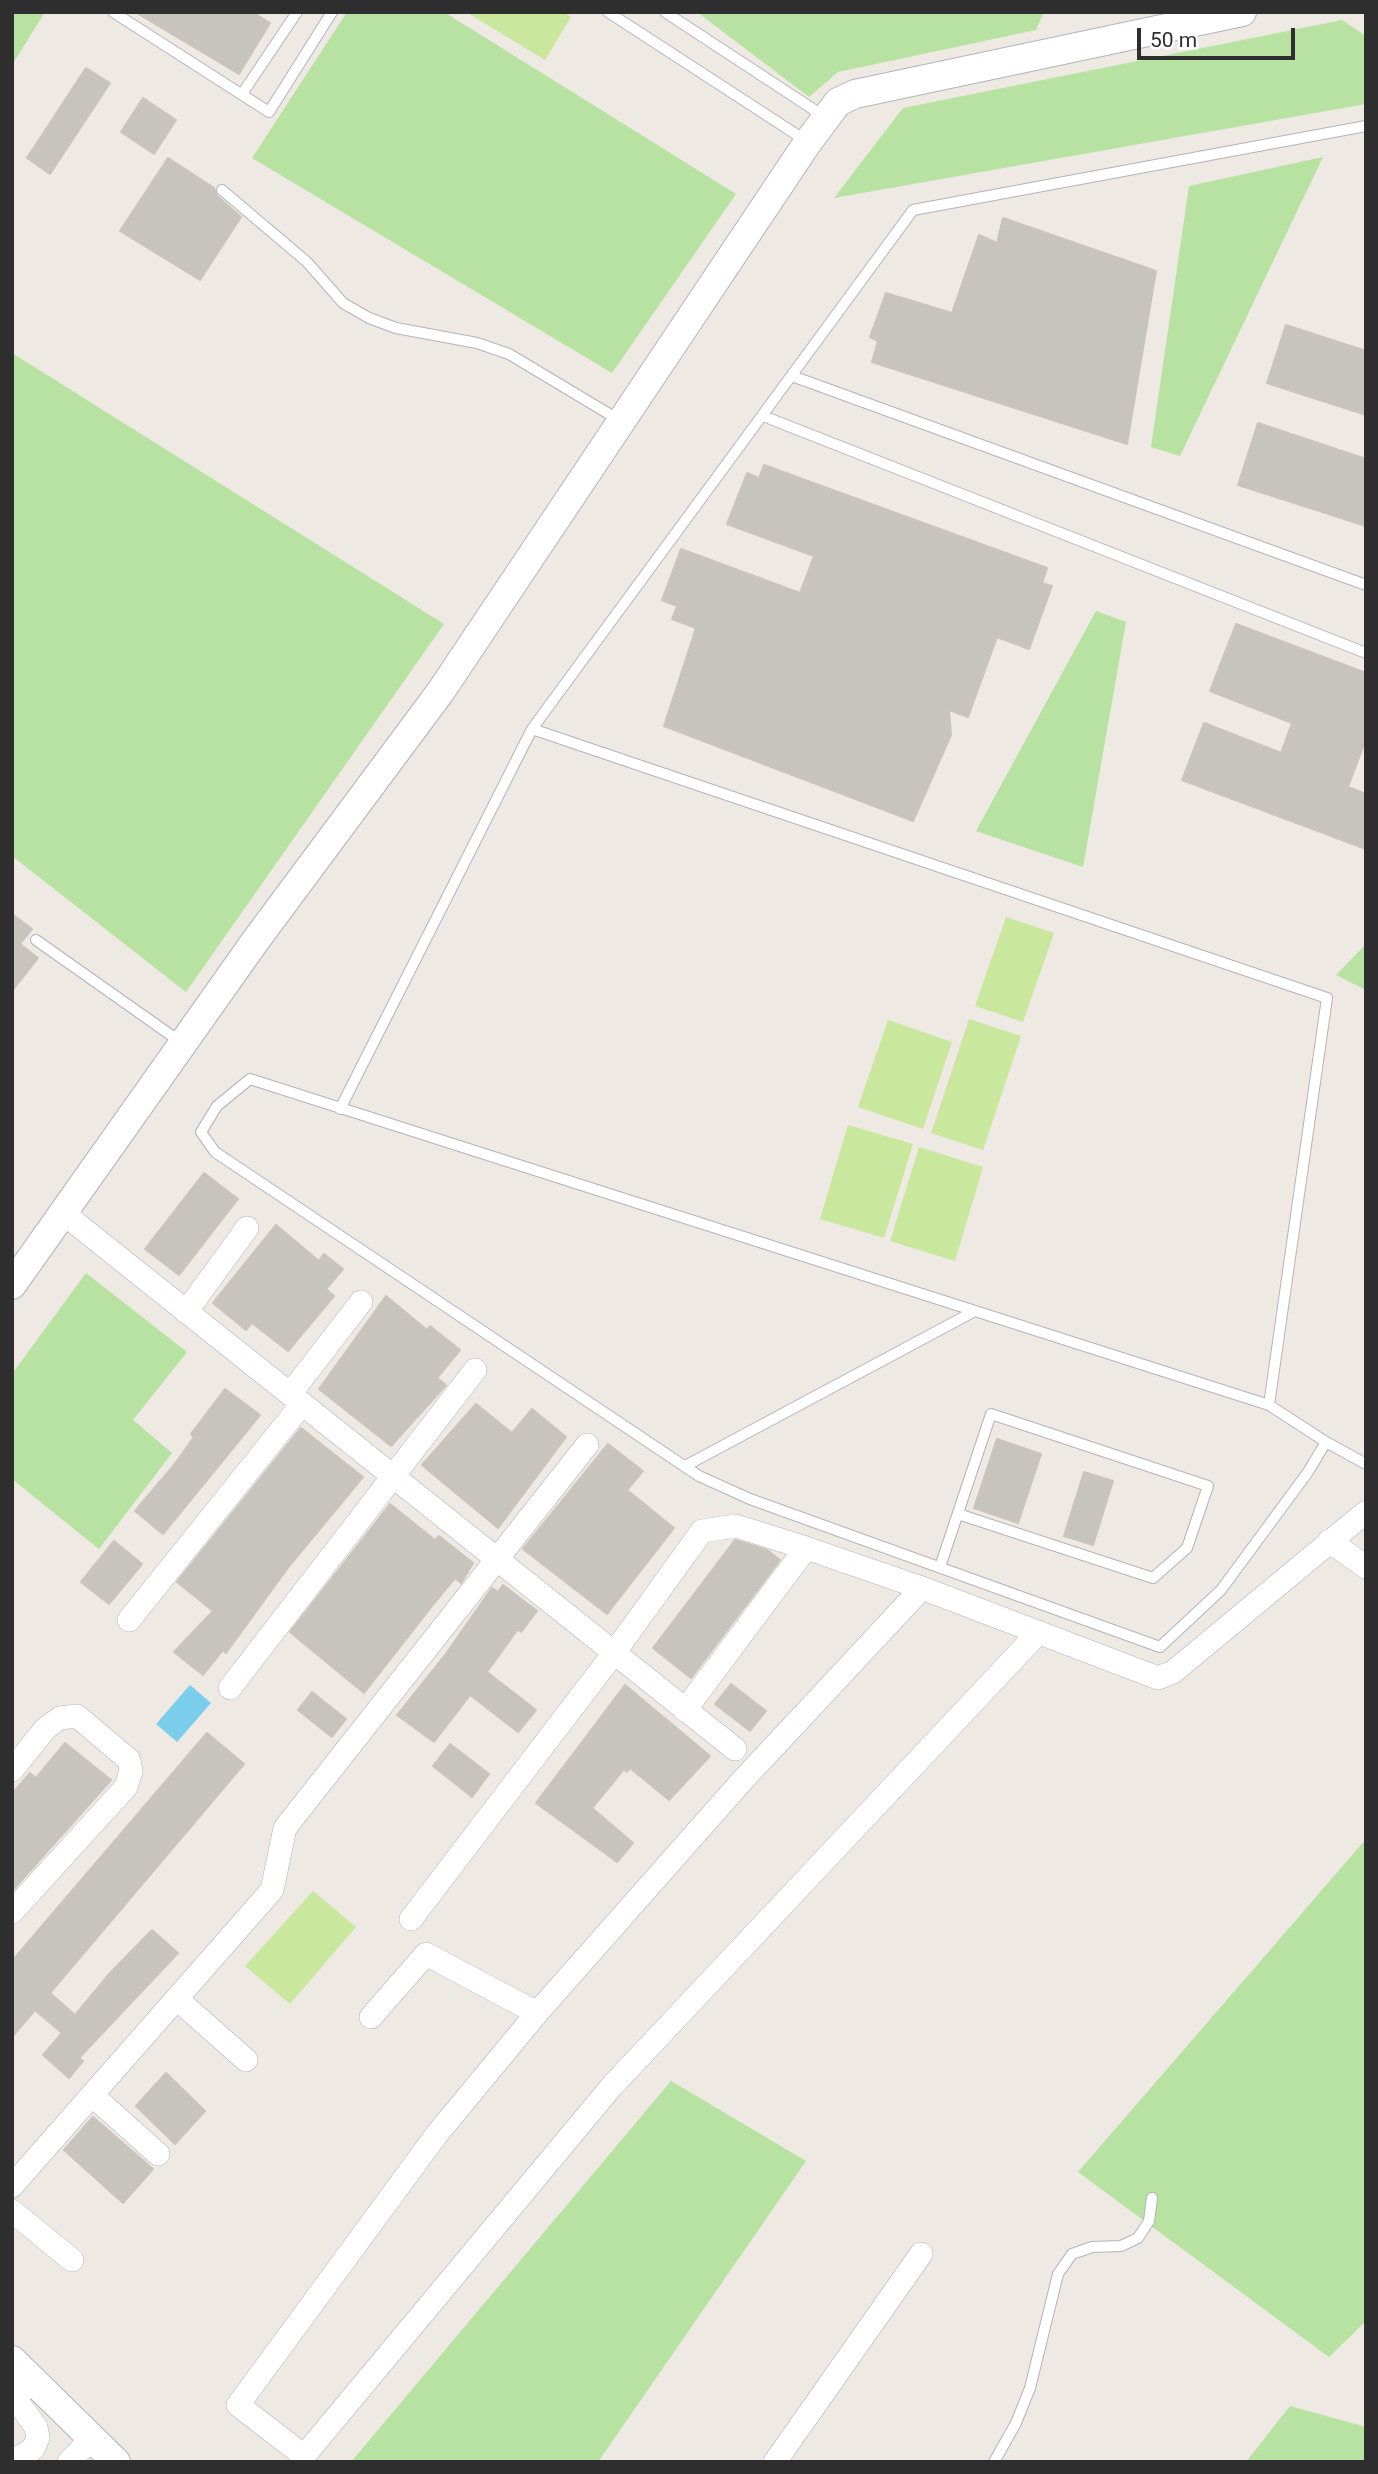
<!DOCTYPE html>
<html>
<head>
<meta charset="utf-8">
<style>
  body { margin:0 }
  #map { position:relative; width:1378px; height:2474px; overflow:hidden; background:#eee9e2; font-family:Roboto,sans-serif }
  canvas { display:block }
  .frame { position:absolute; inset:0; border:14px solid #2e2e2e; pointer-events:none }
  .scale { position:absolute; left:1137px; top:28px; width:158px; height:32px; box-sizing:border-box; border:4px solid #2e2e2e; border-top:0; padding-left:9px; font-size:21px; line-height:24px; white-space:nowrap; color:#2e2e2e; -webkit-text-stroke:5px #fff; paint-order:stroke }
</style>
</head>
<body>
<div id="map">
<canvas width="1378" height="2474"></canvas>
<div class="frame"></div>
<div class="scale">50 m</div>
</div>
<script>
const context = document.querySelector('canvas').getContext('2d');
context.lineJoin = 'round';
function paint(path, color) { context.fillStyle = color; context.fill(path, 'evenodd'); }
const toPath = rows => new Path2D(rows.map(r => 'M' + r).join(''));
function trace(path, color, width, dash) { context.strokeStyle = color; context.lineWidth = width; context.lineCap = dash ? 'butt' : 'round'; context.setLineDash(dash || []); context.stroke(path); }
paint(toPath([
  [12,12,45,12,12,65],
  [347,12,444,12,736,194,612,373,252,158],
  [697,12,1044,12,1036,30,838,72,809,97],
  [1342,20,1366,36,1366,104,834,198,903,108],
  [1323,157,1180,456,1151,447,1189,186],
  [12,353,444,624,186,992,12,856],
  [1096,611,1126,622,1083,867,976,831],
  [1366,944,1366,990,1336,975],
  [86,1273,187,1352,133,1420,172,1453,99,1549,12,1479,12,1374],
  [1366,1839,1366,2321,1329,2357,1078,2172],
  [671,2081,806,2161,598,2462,351,2462],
  [1290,2406,1366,2427,1366,2462,1246,2462]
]), '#b7e2a1');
paint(toPath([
  [466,12,563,12,571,17,545,60],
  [1006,917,1054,933,1023,1022,975,1006],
  [969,1019,1021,1036,983,1150,931,1133],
  [888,1020,952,1042,923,1129,858,1107],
  [848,1125,913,1144,884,1238,820,1219],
  [919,1147,983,1167,955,1261,890,1241],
  [313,1891,356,1927,290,2004,245,1966]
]), '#c9e89d');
paint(toPath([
  [190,1685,211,1703,177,1742,156,1724]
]), '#7acdeb');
const building = toPath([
  [135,12,252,12,270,23,239,74,135,12],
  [86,68,110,83,50,174,27,158,86,68],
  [143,98,176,120,154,154,121,132,143,98],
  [168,158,214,188,217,196,241,217,200,280,120,231,168,158],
  [1003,218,1156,271,1127,444,872,362,878,341,870,337,886,293,952,313,979,235,997,243,1003,218],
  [1286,325,1366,351,1366,415,1267,383,1286,325],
  [1258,423,1366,459,1366,526,1238,485,1258,423],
  [764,465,1047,568,1042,583,1052,586,1029,649,997,637,968,717,949,710,951,735,913,821,664,726,696,628,672,619,677,606,662,600,681,549,800,593,814,556,727,524,747,473,759,478,764,465],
  [1236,624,1366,673,1366,739,1348,787,1366,794,1366,849,1182,780,1204,723,1281,753,1292,723,1210,691,1236,624],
  [12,914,32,929,20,944,38,958,12,991,12,914],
  [204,1173,238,1199,179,1275,145,1249,204,1173],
  [276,1225,319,1261,324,1254,343,1269,326,1289,334,1296,288,1351,252,1323,246,1330,213,1303,276,1225],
  [386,1296,427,1330,430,1326,460,1350,437,1378,446,1385,391,1446,319,1389,386,1296],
  [225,1389,260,1415,163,1534,135,1511,174,1465,194,1437,191,1434,225,1389],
  [476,1404,512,1433,532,1409,566,1437,498,1528,422,1465,476,1404],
  [301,1428,363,1477,290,1565,226,1653,223,1650,203,1675,174,1652,213,1611,177,1582,301,1428],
  [997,1439,1041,1454,1018,1523,974,1508,997,1439],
  [608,1444,643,1471,627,1490,674,1528,607,1614,523,1549,608,1444],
  [1084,1472,1113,1481,1093,1545,1064,1536,1084,1472],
  [390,1504,435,1540,439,1536,473,1563,461,1583,455,1578,436,1601,364,1693,290,1632,390,1504],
  [735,1540,767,1550,780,1560,691,1678,653,1648,735,1540],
  [114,1541,142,1564,109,1604,81,1582,114,1541],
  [503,1585,537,1611,521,1632,518,1629,487,1672,536,1710,518,1732,470,1695,434,1742,397,1715,445,1655,492,1588,498,1592,503,1585],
  [731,1684,766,1711,750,1731,715,1704,731,1684],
  [625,1685,710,1756,669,1800,630,1768,627,1772,624,1769,592,1808,633,1843,617,1862,536,1803,625,1685],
  [312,1692,346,1719,332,1737,298,1710,312,1692],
  [207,1733,244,1764,50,1993,75,2015,111,1972,152,1930,178,1953,79,2058,83,2061,69,2078,43,2055,62,2033,35,2010,12,2037,12,1961,207,1733],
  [65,1743,111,1780,12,1891,12,1794,30,1773,36,1778,65,1743],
  [450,1744,489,1774,472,1797,433,1766,450,1744],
  [166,2073,205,2111,175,2144,136,2106,166,2073],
  [93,2117,153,2169,123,2203,64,2150,93,2117]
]);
paint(building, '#c7c3bd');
trace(building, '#cac5bb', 2);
const service = toPath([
  [113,12,269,112,332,12],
  [608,12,808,142],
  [665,12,825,117],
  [242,94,297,12],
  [222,190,307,262,343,303,369,318,396,328,477,343,509,354,619,420],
  [792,376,1366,585],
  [763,416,1366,653],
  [532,729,1327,998,1269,1405],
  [36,940,182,1043],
  [250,1079,1269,1405,1326,1442,1308,1472,1221,1590,1160,1647,750,1499,699,1476,215,1152,201,1132,217,1106,250,1079],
  [340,1109,532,729,913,210,1366,126],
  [1326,1442,1366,1464],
  [685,1466,973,1312],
  [940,1567,991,1414,1208,1486,1187,1548,1153,1578,958,1514],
  [994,2462,1016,2423,1030,2388,1058,2274,1072,2254,1092,2247,1121,2246,1138,2238,1149,2221,1152,2198]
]);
const minor = toPath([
  [63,1213,735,1749],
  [186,1312,247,1228],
  [290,1394,361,1302],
  [1329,1541,1366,1567],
  [129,1620,302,1404],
  [230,1688,475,1370],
  [685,1710,806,1548],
  [12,1770,46,1728,60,1718,77,1716,129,1760,131,1771,126,1787,12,1912],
  [411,1919,614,1653,702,1531,736,1526,806,1548,922,1588,1158,1678,1173,1672,1366,1512],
  [177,1999,246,2060],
  [371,2017,426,1954,537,2013],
  [92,2095,158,2154],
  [12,2186,272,1890,285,1828,587,1445],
  [12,2211,72,2260],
  [304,2456,612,2086,1039,1632],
  [12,2461,33,2449,38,2438,36,2427,14,2397,33,2382],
  [69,2462,90,2440],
  [304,2462,304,2456,238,2405,437,2134,537,2013,741,1782,922,1588],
  [775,2462,921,2254]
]);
const tertiary = toPath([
  [12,1285,256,940,441,691,808,142,838,102,855,94,1242,12],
  [12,2360,116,2462]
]);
trace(service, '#b2b3bd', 12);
trace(minor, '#b2b3bd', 24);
trace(tertiary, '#b2b3bd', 30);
trace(service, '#fff', 10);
trace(minor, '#fff', 23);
trace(tertiary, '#fff', 28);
</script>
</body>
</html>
